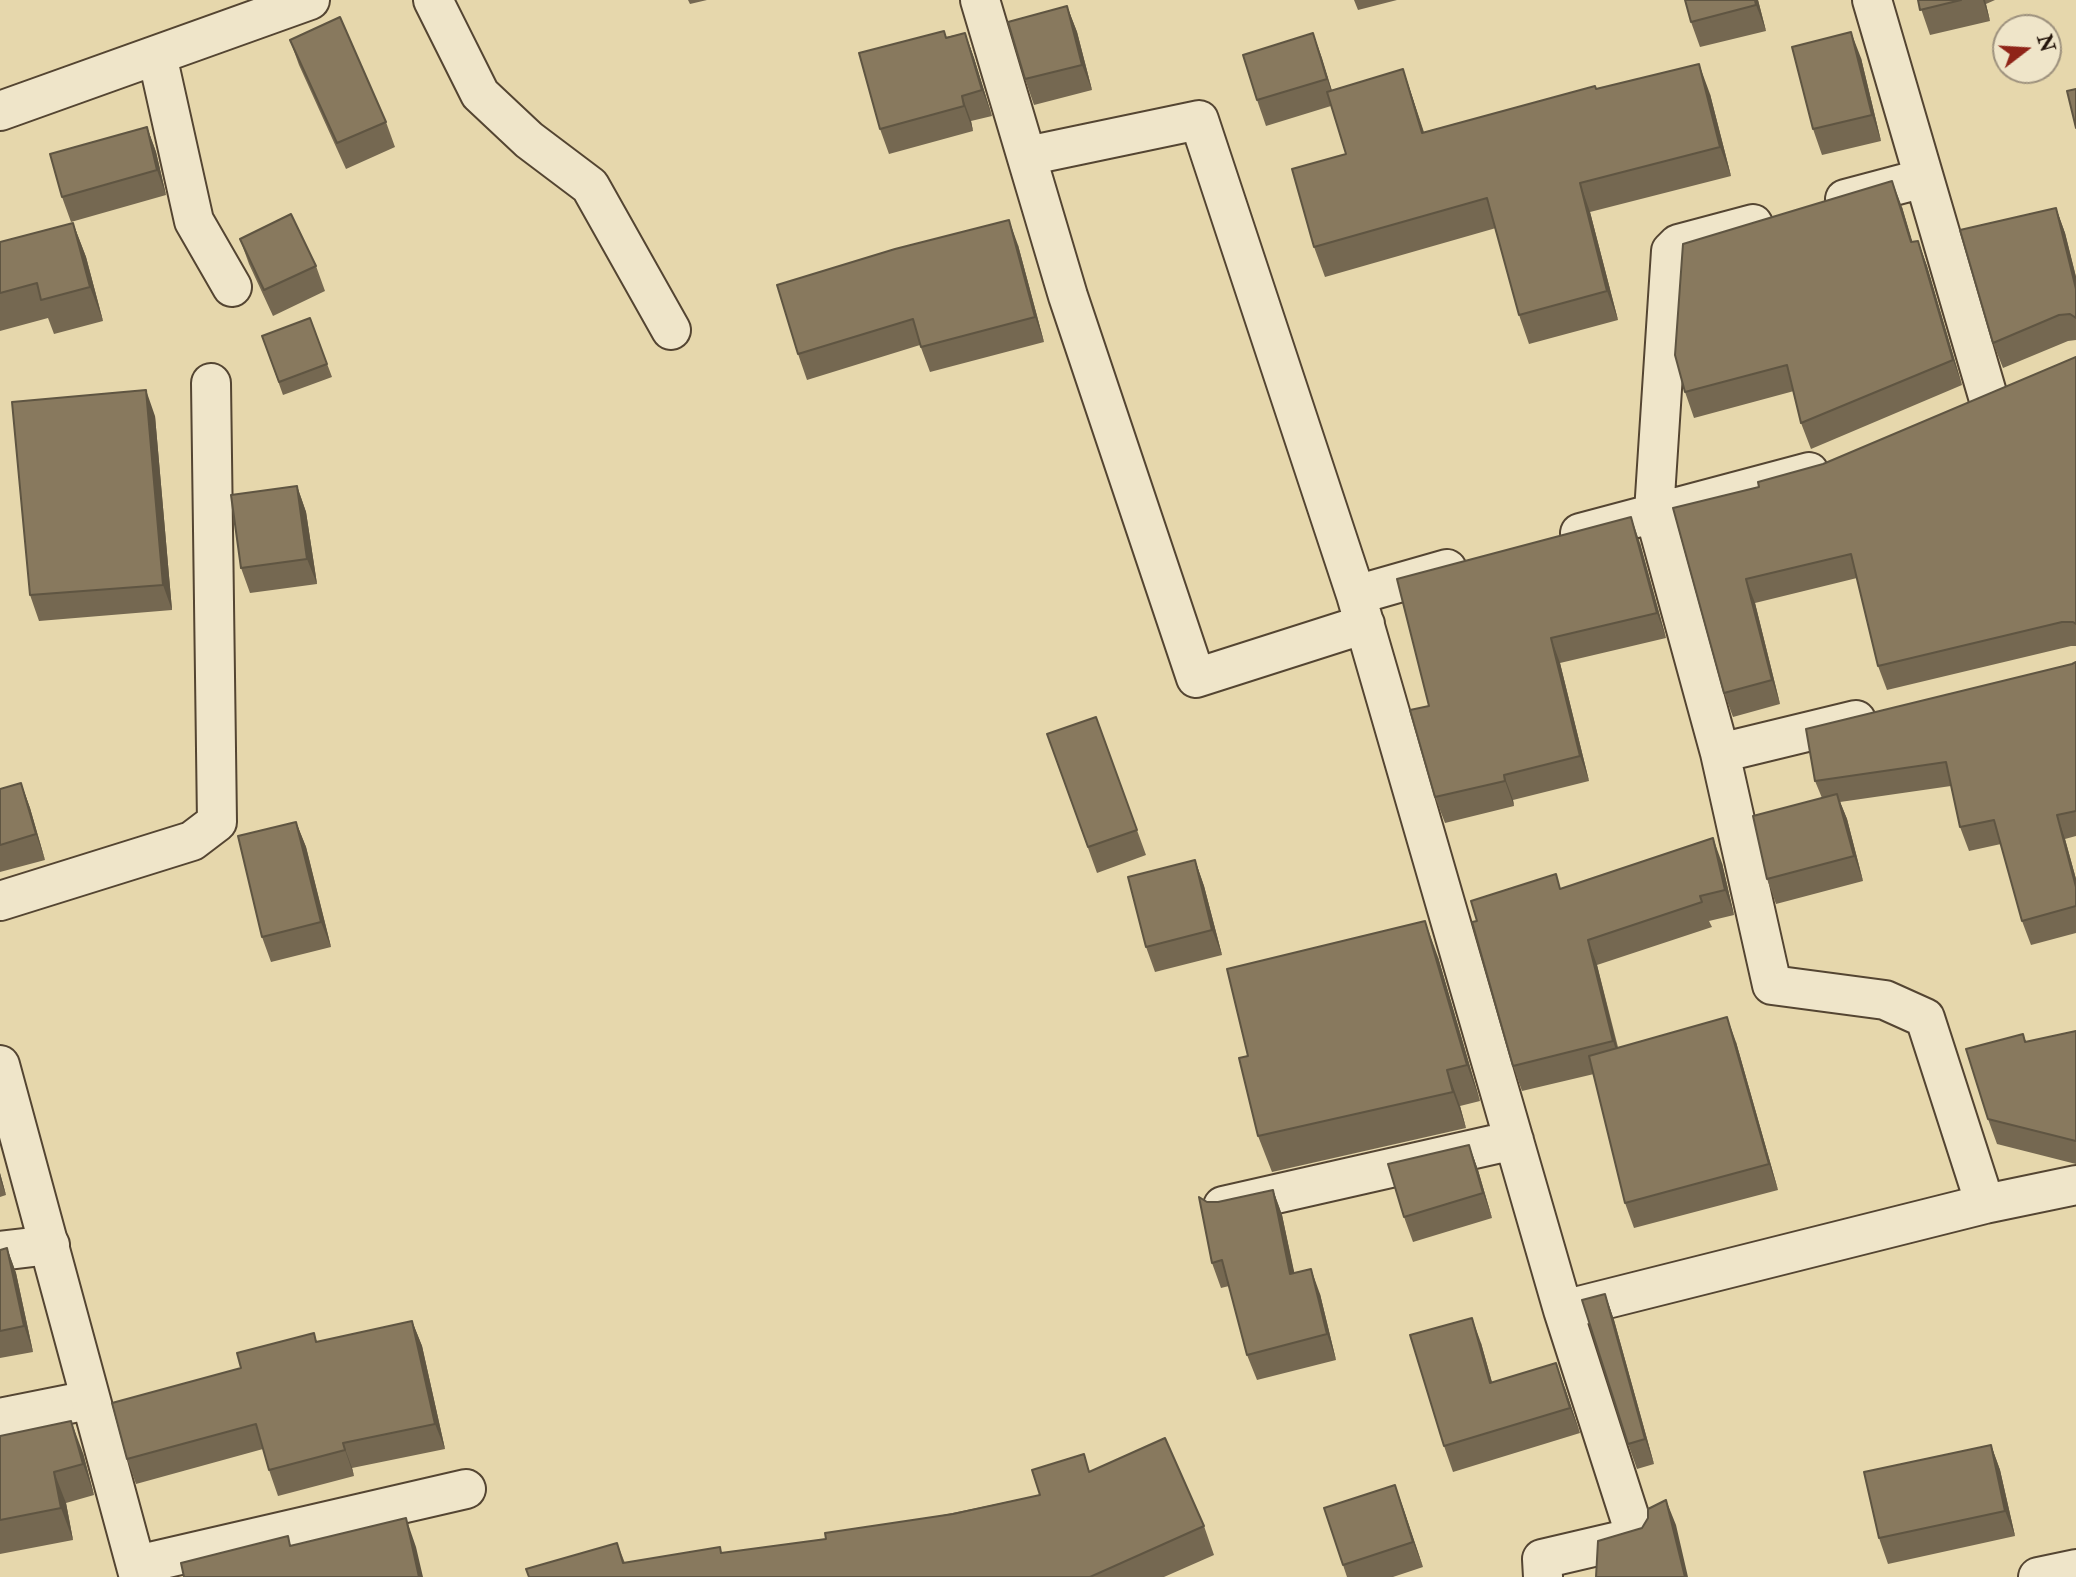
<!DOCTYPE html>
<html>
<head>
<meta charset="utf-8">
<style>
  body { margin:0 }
  #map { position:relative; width:2076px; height:1577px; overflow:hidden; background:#e6d7ac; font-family:"IM FELL Double Pica",serif }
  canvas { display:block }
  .north { position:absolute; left:1992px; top:14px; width:70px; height:70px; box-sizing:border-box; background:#efe5c9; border:2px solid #9d917d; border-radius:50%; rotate:73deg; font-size:19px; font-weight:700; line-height:28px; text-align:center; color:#23140a }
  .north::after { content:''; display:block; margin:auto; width:24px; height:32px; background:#8f2418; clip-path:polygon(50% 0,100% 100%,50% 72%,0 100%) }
</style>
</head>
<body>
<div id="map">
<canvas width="2076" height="1577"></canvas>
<div class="north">N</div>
</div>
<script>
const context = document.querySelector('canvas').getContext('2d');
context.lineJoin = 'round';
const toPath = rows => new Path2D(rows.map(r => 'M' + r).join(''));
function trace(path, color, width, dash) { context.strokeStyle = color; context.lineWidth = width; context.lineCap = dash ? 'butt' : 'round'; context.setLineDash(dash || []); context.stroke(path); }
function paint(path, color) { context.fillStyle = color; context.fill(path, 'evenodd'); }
const minor = toPath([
  [433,0,480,94,529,140,590,186,671,330],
  [980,0,1068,296,1196,678,1365,624],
  [1872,0,1989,400],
  [157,55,194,221,232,287],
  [0,111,310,0],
  [1027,156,1199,120,1356,595,1447,569],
  [1845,199,1924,178],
  [1580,533,1809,472],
  [1356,595,1563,1310,1636,1537,1542,1559,1543,1577],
  [1856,720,1720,753,1772,985,1885,1000,1925,1018,1985,1204,2076,1185],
  [1720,753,1654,512,1671,251,1678,244,1753,224],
  [0,901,192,841,217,822,211,383],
  [1223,1206,1514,1140],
  [0,1251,50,1245],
  [1563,1310,1985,1204],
  [0,1418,89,1400],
  [137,1565,466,1489],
  [2038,1577,2076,1569]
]);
const tertiary = toPath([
  [0,1065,139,1577]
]);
trace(minor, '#544532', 42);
trace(tertiary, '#544532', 42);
trace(minor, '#efe5c9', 38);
trace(tertiary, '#efe5c9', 38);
paint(toPath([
  [688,0,707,0,690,4],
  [1354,0,1397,0,1358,10],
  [1685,0,1758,0,1766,31,1700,47,1691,22],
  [1918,0,1995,0,1986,4,1990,21,1930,35],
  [1067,6,1077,32,1092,90,1034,105,1025,79],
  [965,33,974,58,992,116,971,121,973,131,889,154,880,129,946,37],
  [1313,33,1332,91,1403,69,1424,132,1596,89,1710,94,1731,176,1590,212,1618,320,1529,344,1519,315,1496,228,1325,277,1314,247,1346,154,1331,106,1266,126,1257,100],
  [290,40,386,122,395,147,346,169,299,65],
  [1861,58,1881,141,1822,155,1813,129],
  [147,127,156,152,166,195,71,222,62,197],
  [1902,207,1912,242,1918,241,1927,266,1962,385,1811,449,1801,423,1794,391,1694,418,1685,392],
  [2056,208,2065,233,2076,277,2076,340,2068,341,2003,368,1993,343],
  [73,223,86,257,103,321,54,334,48,318,0,331,0,242],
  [240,239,316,266,325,291,273,316,249,264],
  [1018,245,1044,342,930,372,920,345,807,380,798,354],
  [310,318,332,377,283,395,262,336],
  [2076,357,2076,646,2071,646,1887,690,1878,666,1857,578,1755,603,1780,704,1733,717,1724,693,1759,487,1823,464],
  [155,416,172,610,39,621,30,595],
  [297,486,306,512,317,584,250,593,241,568],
  [1640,543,1666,638,1560,663,1589,781,1513,800,1514,806,1445,823,1435,797,1429,706],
  [2076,662,2076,836,2065,839,2076,879,2076,933,2031,945,2022,921,2001,844,1969,851,1960,827,1951,786,1840,802,1847,819,1863,881,1776,904,1767,879,1822,798,1815,781],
  [1096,717,1146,855,1097,873,1047,734],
  [21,783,30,808,45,860,0,872,0,789],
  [296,822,306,847,331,947,271,962,262,937],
  [1195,860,1204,886,1222,955,1155,972,1146,947],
  [1722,863,1734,915,1709,921,1712,927,1597,965,1618,1047,1736,1042,1778,1190,1634,1228,1625,1203,1594,1074,1522,1091,1513,1066,1477,921,1561,889],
  [1438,957,1480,1101,1460,1106,1466,1128,1272,1172,1258,1136,1248,1056],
  [2076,1031,2076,1164,1997,1144,1988,1119,2023,1034,2026,1042],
  [1469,1145,1478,1170,1492,1218,1413,1242,1404,1217],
  [0,1173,6,1195,0,1197],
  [1273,1190,1282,1215,1294,1273,1320,1294,1336,1360,1257,1380,1247,1355,1229,1286,1221,1288,1212,1263,1207,1202,1218,1202],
  [7,1248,16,1273,33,1352,0,1358,0,1250],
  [1605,1294,1614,1320,1654,1464,1637,1469,1628,1444],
  [412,1321,422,1346,445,1449,352,1468,354,1476,278,1496,269,1470,263,1449,136,1484,127,1459,241,1368,317,1342],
  [1481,1343,1492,1382,1565,1388,1580,1433,1453,1472,1444,1446],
  [0,1436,83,1453,94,1495,66,1503,73,1540,0,1554],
  [1991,1445,2000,1470,2015,1536,1888,1564,1879,1538],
  [1090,1472,1204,1526,1214,1555,1164,1577,529,1577,617,1543,625,1563,722,1553,826,1539,1040,1495],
  [1395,1485,1423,1567,1393,1577,1347,1577,1324,1508]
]), '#756851');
paint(toPath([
  [1755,0,1758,0,1766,31,1756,5],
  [1983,0,1985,0,1990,21],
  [1067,6,1077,32,1092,90,1082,65],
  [1851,32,1861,58,1881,141,1872,115],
  [965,33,974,58,992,116,982,90],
  [1313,33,1322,58,1336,104,1327,79],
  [1699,64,1710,94,1731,176,1720,147],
  [1403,69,1413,99,1433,162,1422,133],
  [962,96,971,121,973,131,964,106],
  [147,127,156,152,166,195,157,170],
  [1892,181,1902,207,1920,267,1911,242],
  [1580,183,1590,212,1618,320,1607,291],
  [2056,208,2065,233,2076,277,2076,289],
  [1009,220,1018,245,1044,342,1035,317],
  [73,223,86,257,103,321,90,287],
  [1918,241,1927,266,1962,385,1953,360],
  [146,390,155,416,172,610,163,585],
  [297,486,306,512,317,584,307,559],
  [1631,517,1640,543,1666,638,1657,613],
  [1746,579,1755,603,1780,704,1772,680],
  [1551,638,1560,663,1589,781,1580,756],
  [1504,775,1513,800,1514,806,1505,781],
  [21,783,30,808,45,860,36,834],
  [1837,794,1847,819,1863,881,1854,856],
  [2057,815,2065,839,2076,879,2076,887],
  [296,822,306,847,331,947,321,922],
  [1713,838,1722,863,1734,915,1725,890],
  [1195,860,1204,886,1222,955,1212,930],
  [1425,921,1438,957,1480,1101,1467,1065],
  [1588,940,1597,965,1622,1067,1613,1041],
  [1727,1017,1736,1042,1778,1190,1769,1164],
  [1447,1070,1460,1106,1466,1128,1453,1092],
  [1469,1145,1478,1170,1492,1218,1483,1193],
  [0,1173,6,1195,0,1179],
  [1273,1190,1282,1215,1300,1299,1290,1274],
  [7,1248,16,1273,33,1352,24,1326],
  [1311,1269,1320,1294,1336,1360,1327,1334],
  [1605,1294,1614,1320,1654,1464,1645,1439],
  [1472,1318,1481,1343,1499,1408,1490,1383],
  [412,1321,422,1346,445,1449,435,1424],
  [1556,1363,1565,1388,1580,1433,1570,1408],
  [71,1421,83,1453,94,1495,83,1464],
  [343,1443,352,1468,354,1476,345,1450],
  [1991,1445,2000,1470,2015,1536,2005,1511],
  [54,1472,66,1503,73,1540,61,1508],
  [1395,1485,1404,1510,1423,1567,1413,1542],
  [1666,1500,1676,1525,1688,1577,1685,1577],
  [406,1518,416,1547,423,1577,419,1577]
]), '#5f5542');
const building = toPath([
  [1685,0,1755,0,1756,5,1691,22,1685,0],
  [1918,0,1961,0,1920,10,1918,0],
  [1067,6,1082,65,1025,79,1008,22,1067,6],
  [340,17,386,122,337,143,290,40,340,17],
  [944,31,946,38,965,33,982,90,962,96,964,106,880,129,859,53,944,31],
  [1851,32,1872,115,1813,129,1792,47,1851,32],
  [1313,33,1327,79,1257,100,1243,55,1313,33],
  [1699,64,1720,147,1580,183,1607,291,1519,315,1487,198,1314,247,1292,169,1346,154,1327,92,1403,69,1422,133,1595,86,1596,89,1699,64],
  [2076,89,2076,128,2067,91,2076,89],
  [147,127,157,170,62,197,50,154,147,127],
  [1892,181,1911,242,1918,241,1953,360,1801,423,1787,365,1685,392,1675,355,1683,244,1892,181],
  [2056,208,2076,289,2076,318,2070,314,2059,315,1993,343,1960,230,2056,208],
  [291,214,316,266,264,290,240,239,291,214],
  [1009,220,1035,317,921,347,913,319,798,354,777,285,895,249,1009,220],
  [73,223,90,287,41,300,37,283,0,293,0,242,73,223],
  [310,318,327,364,279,382,262,336,310,318],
  [2076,357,2076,624,2073,622,2062,622,1878,666,1851,554,1746,579,1772,680,1724,693,1673,508,1759,487,1758,482,1823,464,2076,357],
  [146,390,163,585,30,595,12,402,146,390],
  [297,486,307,559,241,568,231,495,297,486],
  [1631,517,1657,613,1551,638,1580,756,1504,775,1505,781,1435,797,1410,710,1429,706,1397,579,1631,517],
  [2076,662,2076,811,2057,815,2076,887,2076,906,2022,921,1994,820,1960,827,1946,762,1815,781,1806,729,2072,664,2076,662],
  [1096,717,1137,830,1088,847,1047,734,1096,717],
  [21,783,36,834,0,845,0,789,21,783],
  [1837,794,1854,856,1767,879,1753,816,1837,794],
  [296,822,321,922,262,937,238,836,296,822],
  [1713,838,1725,890,1700,896,1702,902,1588,940,1613,1041,1513,1066,1472,922,1477,921,1471,901,1556,874,1560,889,1713,838],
  [1195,860,1212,930,1146,947,1128,877,1195,860],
  [1425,921,1467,1065,1447,1070,1453,1092,1258,1136,1239,1058,1248,1056,1227,969,1425,921],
  [1727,1017,1769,1164,1625,1203,1589,1056,1727,1017],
  [2076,1031,2076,1141,1988,1119,1966,1049,2023,1034,2025,1042,2076,1031],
  [1469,1145,1483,1193,1404,1217,1388,1164,1469,1145],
  [1273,1190,1290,1274,1311,1269,1327,1334,1247,1355,1222,1260,1212,1263,1199,1197,1207,1202,1218,1202,1273,1190],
  [7,1248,24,1326,0,1331,0,1250,7,1248],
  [1605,1294,1645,1439,1628,1444,1582,1300,1605,1294],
  [1472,1318,1490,1383,1556,1363,1570,1408,1444,1446,1410,1335,1472,1318],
  [412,1321,435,1424,343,1443,345,1450,269,1470,256,1424,127,1459,112,1403,241,1368,237,1353,314,1333,316,1342,412,1321],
  [71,1421,83,1464,54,1472,61,1508,0,1520,0,1436,71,1421],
  [1165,1438,1204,1526,1090,1577,529,1577,526,1569,617,1543,623,1563,720,1547,721,1553,826,1539,825,1533,953,1514,1040,1495,1032,1470,1084,1454,1089,1472,1165,1438],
  [1991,1445,2005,1511,1879,1538,1864,1472,1991,1445],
  [1395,1485,1413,1542,1343,1565,1324,1508,1395,1485],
  [1666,1500,1685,1577,1596,1577,1598,1541,1642,1528,1648,1518,1648,1509,1666,1500],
  [406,1518,419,1577,184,1577,181,1563,288,1536,290,1546,406,1518]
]);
paint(building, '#88795e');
trace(building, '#5f5542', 2);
</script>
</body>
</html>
